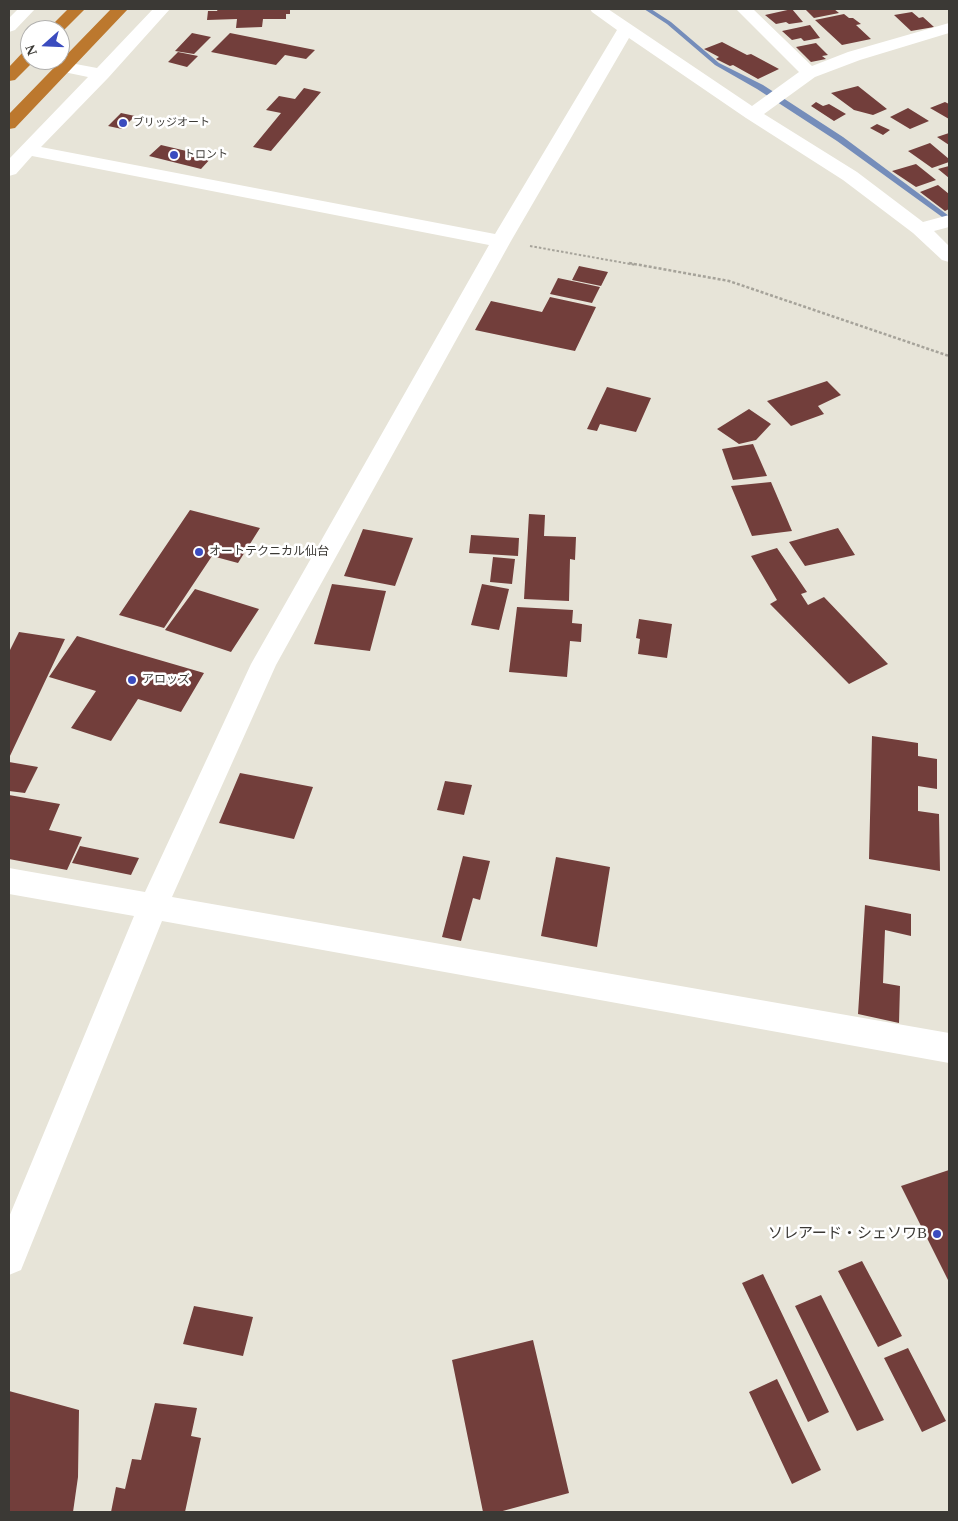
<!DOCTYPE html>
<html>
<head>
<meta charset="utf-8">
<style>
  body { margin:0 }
  #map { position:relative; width:958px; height:1521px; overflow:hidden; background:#e7e4d8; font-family:"Times New Roman",serif }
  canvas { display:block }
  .frame { position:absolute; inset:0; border:10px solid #3b3935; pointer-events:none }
  .north { position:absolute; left:20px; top:20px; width:50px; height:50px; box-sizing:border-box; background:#fff; border:1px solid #b1b0ae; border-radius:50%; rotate:250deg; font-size:14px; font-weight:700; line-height:20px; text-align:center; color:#3b3935 }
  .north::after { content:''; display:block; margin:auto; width:18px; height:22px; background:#3b4cbf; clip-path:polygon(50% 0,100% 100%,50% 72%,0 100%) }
</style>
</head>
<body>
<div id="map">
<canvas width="958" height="1521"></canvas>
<div class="frame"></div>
<div class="north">N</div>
</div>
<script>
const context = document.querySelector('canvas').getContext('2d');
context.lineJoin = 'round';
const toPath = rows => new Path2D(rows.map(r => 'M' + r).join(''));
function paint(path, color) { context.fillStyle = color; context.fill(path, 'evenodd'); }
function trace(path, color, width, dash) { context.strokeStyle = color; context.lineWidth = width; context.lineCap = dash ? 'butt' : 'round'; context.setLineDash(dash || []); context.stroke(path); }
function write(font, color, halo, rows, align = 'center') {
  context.font = font + ' "Times New Roman","Noto Sans JP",serif'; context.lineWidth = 5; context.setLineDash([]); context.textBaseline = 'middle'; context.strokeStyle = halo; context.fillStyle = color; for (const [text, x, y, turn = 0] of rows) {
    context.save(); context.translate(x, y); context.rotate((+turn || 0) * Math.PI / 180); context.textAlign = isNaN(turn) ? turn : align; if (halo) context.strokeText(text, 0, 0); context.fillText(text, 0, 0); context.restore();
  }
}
paint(toPath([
  [644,9,651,9,671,22,719,63,763,85,843,137,949,216,949,222,837,141,757,89,715,65,667,24,644,9]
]), '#758dba');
paint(toPath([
  [218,9,290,9,290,14,286,14,286,19,263,19,262,27,236,28,237,19,207,20,208,11,217,11],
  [792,9,803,22,789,24,786,22,776,24,765,15],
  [805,9,834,9,839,13,814,18],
  [912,12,919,18,923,17,934,27,911,31,894,15],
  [844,14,849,18,853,18,861,24,856,25,871,39,842,45,815,20],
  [810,25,820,38,804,41,801,38,792,40,782,31],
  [192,33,211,37,194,54,175,51],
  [230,33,315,50,306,59,285,55,276,65,211,52],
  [722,42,747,55,751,54,779,69,758,79,733,65,730,66,716,59,719,57,704,49],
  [816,43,828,55,822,56,826,59,811,62,796,47],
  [178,52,198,56,187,67,168,62],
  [858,86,887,109,873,115,854,110,831,93],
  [304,88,321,92,271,151,253,147,281,113,266,110,279,96,295,99],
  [816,102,823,106,829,104,846,114,834,121,811,106],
  [945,102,949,104,949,119,930,108],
  [908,108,929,121,910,129,890,117],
  [121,113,135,116,122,129,108,126],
  [877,124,890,130,883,135,870,128],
  [949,133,949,145,937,137],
  [930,143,949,159,949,162,932,168,908,151],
  [161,145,212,157,201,169,149,156],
  [916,164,936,180,916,187,892,171],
  [949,166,949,178,938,169],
  [938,185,949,194,949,209,945,211,920,192],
  [579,266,608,272,601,286,572,280],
  [558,278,600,287,592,303,550,294],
  [550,297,596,307,575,351,475,330,491,301,542,312],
  [827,381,841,395,818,406,824,414,791,426,767,401],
  [607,387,651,398,636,432,600,424,597,431,587,429],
  [749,409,771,424,756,440,739,444,717,429],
  [753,444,767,476,733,480,722,449],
  [771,482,792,531,752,536,731,486],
  [190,510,260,528,238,563,212,556,164,628,119,615],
  [529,514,545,515,544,536,576,537,575,560,570,559,569,601,524,599],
  [838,528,855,555,805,566,789,542],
  [363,529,413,538,395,586,344,576],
  [471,535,519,538,518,556,469,553],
  [777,548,807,592,801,594,808,605,824,597,888,664,849,684,770,604,777,600,751,556],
  [493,557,515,559,512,584,490,582],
  [332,584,386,591,370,651,314,644],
  [482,584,509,589,499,630,471,625],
  [195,589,259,609,231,652,165,630],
  [517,607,573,610,572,623,582,624,581,642,570,641,567,677,509,672],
  [639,619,672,624,667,658,638,654,640,639,636,638],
  [19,632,65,639,9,758,9,652],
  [77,636,204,673,181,712,138,699,111,741,71,728,96,691,49,677],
  [872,736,918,743,918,756,937,759,937,789,918,786,918,811,939,814,940,871,869,859],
  [9,762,38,767,25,793,9,791],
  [240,773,313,787,294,839,219,823],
  [445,781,472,785,464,815,437,810],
  [9,795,60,804,49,830,82,837,67,870,9,859],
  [80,846,139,858,131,875,72,863],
  [463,856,490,861,480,900,473,898,461,941,442,937],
  [556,857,610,867,597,947,541,936],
  [865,905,911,914,911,936,885,930,883,983,900,986,899,1023,858,1014],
  [949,1170,949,1282,901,1186],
  [862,1261,902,1336,878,1347,838,1271],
  [763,1274,829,1412,808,1422,742,1283],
  [821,1295,884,1420,857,1431,795,1306],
  [194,1306,253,1317,243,1356,183,1344],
  [533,1340,569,1493,499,1512,483,1512,452,1360],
  [908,1348,946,1421,922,1432,884,1358],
  [777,1379,821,1470,792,1484,749,1392],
  [9,1391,79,1410,78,1477,73,1512,9,1512],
  [155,1403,197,1408,191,1436,201,1438,185,1512,111,1512,116,1487,125,1489,132,1459,141,1460]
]), '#723e3b');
trace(toPath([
  [530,246,636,265]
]), '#a6a39a', 2, [2.5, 2]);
trace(toPath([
  [629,263,729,281,949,356]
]), '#a6a39a', 2.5, [3, 2]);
paint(toPath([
  [18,9,35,9,15,30,9,32,9,18,18,9],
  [153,9,170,9,108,78,41,147,495,234,617,30,592,12,590,9,608,9,752,106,799,72,736,9,753,9,812,66,848,52,949,23,949,33,860,60,815,77,764,114,857,172,923,222,949,215,949,227,934,231,949,246,949,262,942,260,913,233,843,180,746,118,629,38,511,241,276,665,172,897,949,1033,949,1063,162,921,21,1270,9,1275,9,1217,134,916,9,894,9,868,145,892,251,664,489,245,32,156,16,174,9,176,9,159,88,77,59,71,56,67,59,63,65,62,97,68,153,9]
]), '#fff');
paint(toPath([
  [68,9,85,9,61,33,60,30,47,30,68,9],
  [111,9,128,9,15,128,9,129,9,114,111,9],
  [30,50,30,60,35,60,15,80,9,81,9,67,24,51,30,50]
]), '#bc782e');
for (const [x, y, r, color] of [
  [123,123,5,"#3b4cbf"],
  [174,155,5,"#3b4cbf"],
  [199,552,5,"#3b4cbf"],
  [132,680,5,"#3b4cbf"],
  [937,1234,5,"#3b4cbf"]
]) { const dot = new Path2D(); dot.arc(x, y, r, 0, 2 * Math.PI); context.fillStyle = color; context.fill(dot); trace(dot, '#fff', 2); }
write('11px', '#3b3935', '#fff', [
  ["ブリッジオート",133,123],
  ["トロント",184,155]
], 'left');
write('12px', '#3b3935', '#fff', [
  ["オートテクニカル仙台",209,552],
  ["アロッズ",142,680]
], 'left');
write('15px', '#3b3935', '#fff', [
  ["ソレアード・シェソワB",927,1234]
], 'right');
</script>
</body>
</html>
